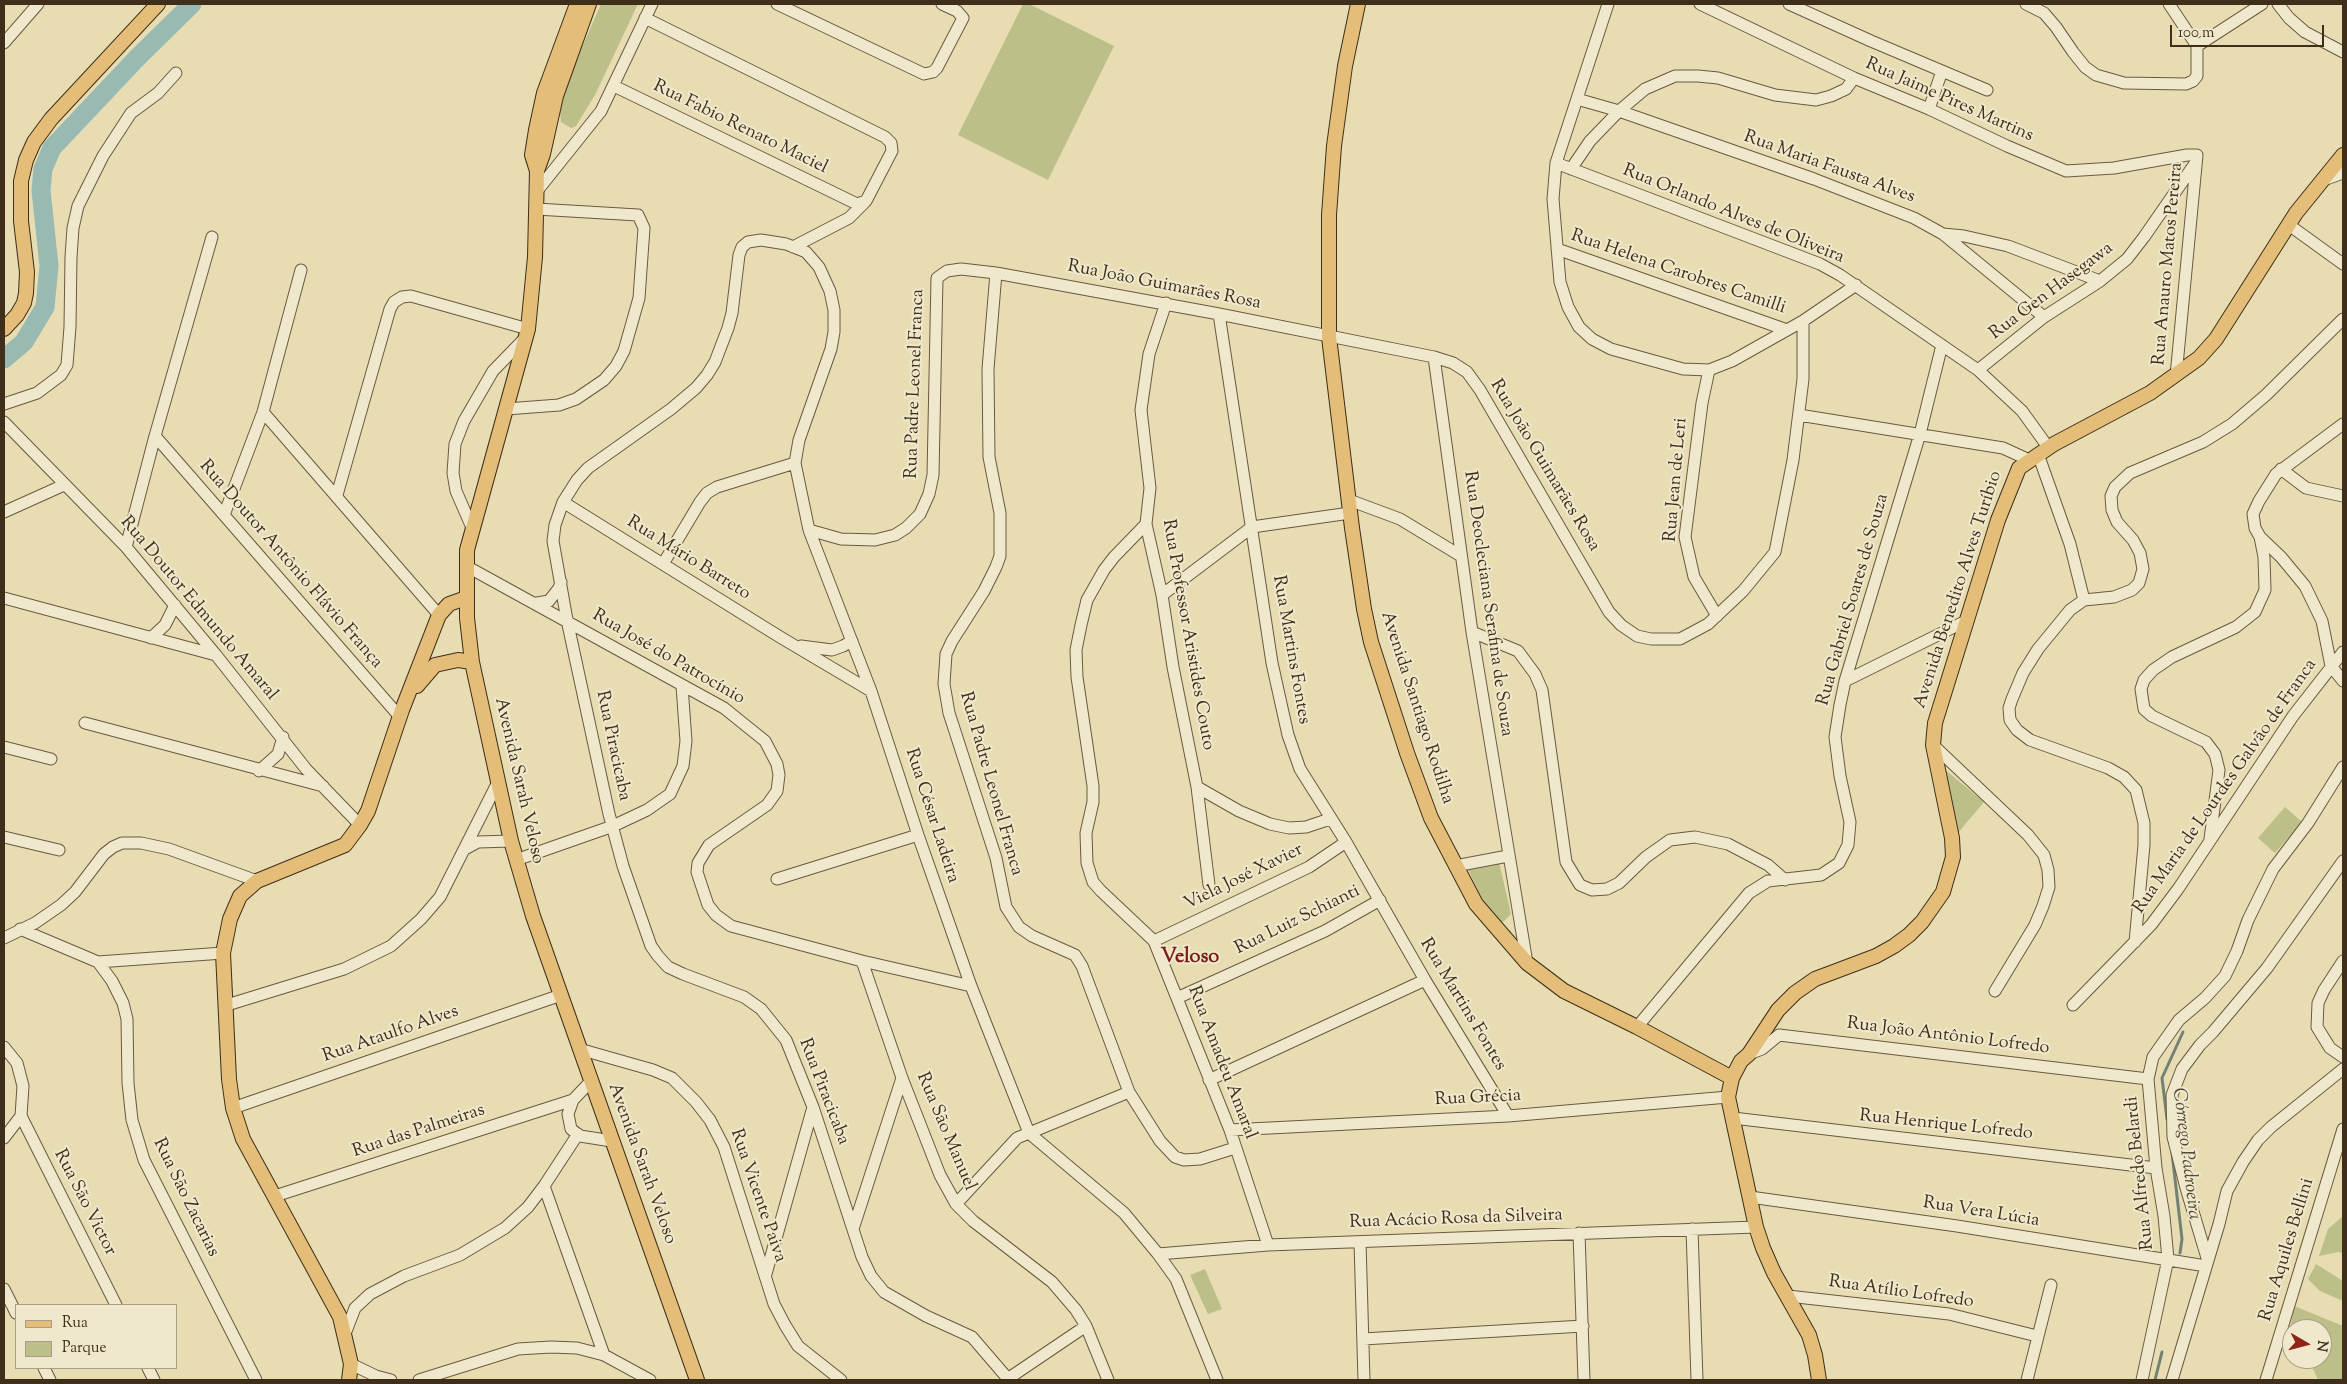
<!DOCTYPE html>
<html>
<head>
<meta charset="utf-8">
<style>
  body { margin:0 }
  #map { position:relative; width:2347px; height:1384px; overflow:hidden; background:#e8dcb2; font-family:"Sorts Mill Goudy",serif }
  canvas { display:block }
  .frame { position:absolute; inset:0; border:5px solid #3f2e19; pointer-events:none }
  .legend { position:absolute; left:15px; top:1304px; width:162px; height:65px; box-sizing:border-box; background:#f0e8cd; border:1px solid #a99e85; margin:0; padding:6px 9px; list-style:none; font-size:15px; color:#3f2e19 }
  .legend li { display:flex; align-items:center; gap:10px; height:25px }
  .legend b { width:25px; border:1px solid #a99e85 }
  .north { position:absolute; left:2282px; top:1319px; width:50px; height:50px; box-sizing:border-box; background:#f0e8cd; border:1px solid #a99e85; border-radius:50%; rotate:98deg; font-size:14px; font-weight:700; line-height:20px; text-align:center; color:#3f2e19 }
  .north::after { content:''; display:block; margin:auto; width:18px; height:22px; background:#8f2418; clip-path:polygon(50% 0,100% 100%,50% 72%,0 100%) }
  .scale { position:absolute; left:2170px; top:25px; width:154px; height:22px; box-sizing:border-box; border:2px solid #3f2e19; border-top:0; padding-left:6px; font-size:15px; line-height:18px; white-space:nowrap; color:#3f2e19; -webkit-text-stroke:4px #f0e8cd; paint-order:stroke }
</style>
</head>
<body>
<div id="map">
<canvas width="2347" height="1384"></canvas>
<div class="frame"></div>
<ul class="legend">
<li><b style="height:6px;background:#e4be79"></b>Rua</li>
<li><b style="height:14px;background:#bcbf88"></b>Parque</li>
</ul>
<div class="north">N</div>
<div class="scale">100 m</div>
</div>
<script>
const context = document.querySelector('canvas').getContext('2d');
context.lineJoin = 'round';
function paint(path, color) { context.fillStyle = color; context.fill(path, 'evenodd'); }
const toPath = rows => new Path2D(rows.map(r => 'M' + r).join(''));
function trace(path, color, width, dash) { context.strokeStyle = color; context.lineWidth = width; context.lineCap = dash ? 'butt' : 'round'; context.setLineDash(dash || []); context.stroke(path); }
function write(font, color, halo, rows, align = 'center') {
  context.font = font + ' "Sorts Mill Goudy",serif'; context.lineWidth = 4; context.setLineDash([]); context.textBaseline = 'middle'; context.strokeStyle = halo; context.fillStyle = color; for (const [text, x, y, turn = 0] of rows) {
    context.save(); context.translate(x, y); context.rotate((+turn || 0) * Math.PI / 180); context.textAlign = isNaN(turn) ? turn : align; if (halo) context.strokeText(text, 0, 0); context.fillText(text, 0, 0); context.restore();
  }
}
paint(toPath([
  [601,4,638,4,595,95,576,126,571,128,561,122,559,100],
  [1023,4,1029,4,1114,46,1048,180,958,135],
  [1943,768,1984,802,1958,833],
  [2285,807,2302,822,2275,853,2258,838],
  [1499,862,1511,914,1502,923,1482,899,1467,867],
  [2343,1216,2343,1253,2338,1252,2319,1256,2328,1229],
  [2316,1264,2343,1281,2343,1301,2320,1291,2308,1279],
  [1205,1269,1222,1309,1208,1314,1190,1275],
  [2294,1306,2343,1326,2343,1380,2318,1380,2312,1366,2302,1359,2322,1359,2322,1329,2292,1329,2292,1352,2287,1349]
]), '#bcbf88');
trace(toPath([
  [2167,1119,2162,1078,2183,1032],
  [2172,1153,2182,1239,2180,1253],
  [2155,1380,2162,1352]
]), '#748275', 3);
trace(toPath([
  [4,359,24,342,45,307,49,266,41,190,43,169,52,148,137,58,192,4]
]), '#98bab3', 19);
const minor = toPath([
  [777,4,924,74,933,72,937,68,963,18,957,11,942,4],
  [1608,4,1556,163,1553,199,1560,282,1568,307,1579,327,1592,339,1611,349,1683,369,1709,370,1732,361,1803,321,1856,285],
  [1700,4,1854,78,1929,109,2007,146,2066,171,2114,168,2187,155,2197,155,2176,376],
  [1789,4,1871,41,1987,90],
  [2026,4,2044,13,2056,27,2073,52,2085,67,2096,75,2124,83,2186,84,2193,81,2197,76,2197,46,2169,4],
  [2278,4,2289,18,2305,32,2343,52],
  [4,43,38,4],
  [2197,46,2262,4],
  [614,86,857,204,866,201,892,151,891,143,885,137,645,18],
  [1577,99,1619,111,1814,179,1914,218,1943,234,2044,317],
  [1929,109,1942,71],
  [1556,163,1820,264,1840,275,1978,370,2022,411,2048,447],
  [1571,169,1590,141,1619,111,1645,89,1675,76,1698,76,1718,78,1775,95,1816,100,1831,96,1846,89,1854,78],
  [2321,181,2343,173],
  [537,191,601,111,652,4],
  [2289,225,2343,264],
  [1943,234,1964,236,2008,246,2100,281],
  [793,247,849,218,864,203],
  [1557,249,1787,330],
  [996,273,1219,314,1434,357,1453,363,1467,372,1480,390,1609,612,1621,625,1637,636,1651,639,1680,639,1708,624,1743,591,1775,552,1793,460,1803,379,1803,321],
  [1166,303,1149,354,1141,410,1150,488,1146,524,1162,595,1173,667,1197,787,1209,885],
  [1219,314,1272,663,1288,735,1300,769,1346,842,1425,980,1508,1116],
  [1434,357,1472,632,1527,963],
  [1709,370,1702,403,1685,537,1694,577,1717,616],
  [1978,370,2044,317,2100,281,2127,259,2144,237,2194,165],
  [4,404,37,393,61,375,67,365,70,327,71,257,73,228,78,206,103,156,131,113,158,93,176,73],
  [506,409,559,405,576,399,604,380,616,366,624,351,639,298,644,228,638,215,536,209],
  [263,412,439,615],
  [1799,415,2003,448,2029,460],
  [4,422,126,547,216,655,306,769,360,825],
  [2343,424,2276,474,2259,501,2253,514,2255,528,2260,537,2281,557,2305,586,2322,621,2331,666,2343,681],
  [155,436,400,717],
  [2038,454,2070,544,2084,600],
  [2281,469,2306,488,2343,496],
  [337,495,390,309,394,302,402,297,411,296,528,329],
  [1349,500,1400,519,1461,556],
  [563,502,780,637,871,691],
  [4,512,64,485],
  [224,515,263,412,301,270],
  [1146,524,1114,557,1104,570,1087,600,1081,625,1076,650,1077,677,1093,786,1093,802,1086,833,1087,863,1093,882,1101,891,1154,941,1230,1130,1268,1245],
  [473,530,456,491,453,473,455,444,464,421,493,371,526,337],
  [809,530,841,539,875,540,895,535,906,528,920,514,929,494,933,475,937,278,947,271,961,269,996,273,988,369,989,457,1000,513,1000,556,996,567,984,591,952,641,946,654,944,684,949,713,996,858,1006,907,1019,927,1032,936,1075,955,1082,966,1129,1092,1160,1141,1175,1157,1184,1160,1200,1159,1235,1148],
  [126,547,155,436,212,237],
  [663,564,700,502,707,493,717,487,795,463],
  [466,566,724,708,765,741,777,764,779,775,777,791,767,805,709,845,698,863,697,872,708,905,716,915,731,926,862,961,971,986],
  [1162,595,1252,527,1350,513],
  [4,598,216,655],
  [537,603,549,601,559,588,561,582],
  [1472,632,1518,651,1535,674,1542,690,1566,862,1580,885,1592,890,1607,889,1619,883,1646,857,1670,840,1695,837,1728,844,1768,865,1785,880],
  [151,638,165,625,175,605],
  [801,646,832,650,843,646,852,641],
  [1845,681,1966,621],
  [85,723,323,786],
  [1933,745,2028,835,2044,855,2048,870,2049,887,2043,906,2035,925,1995,991],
  [4,747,51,759],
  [259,771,278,754,283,737],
  [1197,787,1239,811,1270,824,1289,828,1306,827,1330,819],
  [4,837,59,850],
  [2210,839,2219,770,2215,754,2206,742,2152,716,2144,709,2141,689,2144,680,2153,670,2172,657,2236,627,2255,612,2265,590,2264,557,2260,537],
  [465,849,478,842,511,841],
  [516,860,613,826,647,810,670,794,683,766,686,741,682,686],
  [1455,866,1508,856],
  [777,879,918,835],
  [20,929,98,962,112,981,123,1003,127,1019,128,1083,132,1120,144,1160,256,1380],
  [4,938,35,923,61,905,75,892,104,854,113,847,122,843,141,843,169,849,257,881],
  [1154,941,1309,867,1346,842],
  [2135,942,2144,845,2144,823,2136,790,2124,777,2108,768,2030,740,2017,730,2010,720,2009,708,2012,699,2023,673,2038,649,2070,610,2084,600,2114,597,2132,590,2139,583,2143,569,2140,553,2133,540,2117,522,2112,510,2111,496,2115,487,2130,473,2203,442,2232,424,2266,395,2343,319],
  [862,961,902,1078,940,1175,956,1204,973,1221,1052,1282,1076,1310,1086,1326,1108,1380],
  [2343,961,2324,990,2318,1003,2317,1027,2330,1048,2343,1057],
  [98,962,223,953],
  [1177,998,1325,931,1380,900],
  [227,1005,344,969,391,946,421,919,440,897,498,782],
  [2073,1005,2151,925,2178,889,2293,716,2343,652],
  [1637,1027,1749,893,1768,881,1821,875,1839,863,1848,845,1850,822,1840,776,1835,737,1840,705,1845,681,1920,434,1942,345],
  [4,1047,17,1063,23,1086,21,1116,4,1138],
  [579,1049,653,1070,672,1078,696,1102,710,1120,724,1147,774,1304,785,1325,798,1346,841,1380],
  [1749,1054,1762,1049,1779,1035,2148,1079],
  [1209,1080,1425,980],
  [591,1081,573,1100,568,1114,571,1129,580,1136,612,1141],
  [233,1108,561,995],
  [21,1116,116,1305],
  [1733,1118,2156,1168],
  [1230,1130,1508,1116,1728,1097],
  [544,1186,604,1355],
  [275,1196,573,1100],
  [1750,1197,1957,1226,2206,1266],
  [956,1204,1017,1138,1129,1092],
  [853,1229,902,1078],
  [1692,1229,1697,1380],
  [1579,1233,1584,1380],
  [1360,1242,1364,1380],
  [1158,1254,1268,1245,1756,1227],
  [2207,1258,2186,1188,2173,1137,2172,1095,2182,1069,2200,1045,2213,1032,2267,968,2343,861],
  [766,1274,813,1107],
  [4,1289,16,1313],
  [1788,1296,1949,1314,2037,1336],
  [345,1334,355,1308,370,1294,404,1276,460,1255,505,1228,528,1207,544,1186,578,1134],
  [1363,1339,1583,1326],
  [351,1364,376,1376,391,1380],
  [44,1368,50,1380],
  [148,1368,154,1380],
  [1009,1378,1086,1326],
  [419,1380,518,1349,551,1347,577,1348,604,1355,650,1380],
  [1009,1380,972,1337,926,1316,884,1292,871,1276,862,1257,813,1107,786,1040,761,1009,744,997,683,974,668,967,658,956,651,946,623,866,609,814,567,620,553,541,555,525,563,502,577,480,588,468,671,409,696,388,707,375,715,362,728,328,732,313,739,255,742,247,748,242,761,240,786,244,806,252,819,267,830,291,834,310,834,332,831,349,799,440,795,463,809,530,871,691,918,835,971,986,1029,1133,1124,1213,1158,1254,1176,1279,1217,1380],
  [2027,1380,2051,1285],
  [2142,1380,2168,1259,2164,1216,2156,1168,2148,1079,2153,1057,2179,1020,2205,998,2225,976,2237,951,2248,920,2273,869,2308,823,2343,767],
  [2172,1380,2219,1224,2227,1191,2243,1162,2258,1140,2271,1127,2343,1069],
  [2266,1380,2343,1129]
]);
const major = toPath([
  [577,4,544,93,536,130,532,155,537,171,535,257,528,329,467,550,467,618,472,662,511,841,533,916,697,1380],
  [1358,4,1345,66,1334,146,1329,215,1329,337,1352,528,1364,609,1371,642,1407,753,1431,818,1476,904,1527,963,1564,991,1637,1027,1732,1078],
  [537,171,543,154,556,96,589,4],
  [4,329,17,315,24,303,26,293,27,272,21,221,21,181,26,160,34,142,51,119,158,4],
  [417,686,435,665,458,660,472,662],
  [349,1380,351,1364,340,1317,243,1139,233,1108,229,1079,223,953,230,919,240,896,257,881,345,845,360,825,368,811,402,710,439,615,449,604,466,598],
  [1819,1380,1815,1355,1809,1335,1774,1273,1763,1248,1756,1227,1728,1097,1732,1078,1741,1061,1749,1054,1778,1010,1795,993,1815,979,1876,956,1894,946,1909,935,1922,922,1943,892,1953,857,1952,838,1933,745,1935,723,1998,520,2019,468,2054,444,2150,393,2199,358,2216,339,2296,213,2343,155]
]);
trace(minor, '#695a3f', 13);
trace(major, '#3f2e19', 16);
trace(minor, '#f0e8cd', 11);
trace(major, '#e4be79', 14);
write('18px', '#3f2e19', '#f0e8cd', [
  ["Rua Jaime Pires Martins",1949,101,24],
  ["Rua Fabio Renato Maciel",740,128,26],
  ["Rua Maria Fausta Alves",1829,168,20],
  ["Rua Orlando Alves de Oliveira",1733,215,22],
  ["Rua Anauro Matos Pereira",2169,264,-85],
  ["Rua Helena Carobres Camilli",1678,273,19],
  ["Rua João Guimarães Rosa",1164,286,11],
  ["Rua Gen Hasegawa",2052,292,-37],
  ["Rua Padre Leonel Franca",916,384,-88],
  ["Rua João Guimarães Rosa",1544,466,59],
  ["Rua Jean de Leri",1677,480,-85],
  ["Rua Mário Barreto",688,559,32],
  ["Rua Doutor Antônio Flávio França",290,565,49],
  ["Avenida Benedito Alves Turíbio",1959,590,-72],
  ["Rua Gabriel Soares de Souza",1854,600,-74],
  ["Rua Deocleciana Serafina de Souza",1487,604,82],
  ["Rua Doutor Edmundo Amaral",198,609,50],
  ["Rua Professor Aristides Couto",1187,635,80],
  ["Rua Martins Fontes",1290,650,80],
  ["Rua José do Patrocínio",668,658,30],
  ["Avenida Santiago Rodilha",1416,708,72],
  ["Rua Piracicaba",612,746,78],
  ["Avenida Sarah Veloso",518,781,77],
  ["Rua Padre Leonel Franca",990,784,74],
  ["Rua Maria de Lourdes Galvão de Franca",2226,787,-55],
  ["Rua César Ladeira",931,816,72],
  ["Viela José Xavier",1244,878,-26],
  ["Rua Luiz Schianti",1298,921,-26],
  ["Rua Martins Fontes",1462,1005,59],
  ["Rua Ataulfo Alves",391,1035,-19],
  ["Rua João Antônio Lofredo",1948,1037,7],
  ["Rua Amadeu Amaral",1221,1063,69],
  ["Rua Piracicaba",823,1092,69],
  ["Rua Grécia",1478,1099,-3],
  ["Rua Henrique Lofredo",1946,1126,6],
  ["Rua das Palmeiras",419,1132,-18],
  ["Rua São Manuel",945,1132,67],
  ["Avenida Sarah Veloso",641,1164,70],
  ["Rua Alfredo Belardi",2141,1173,-96],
  ["Rua Vicente Paiva",757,1196,71],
  ["Rua São Zacarias",185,1198,64],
  ["Rua São Victor",84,1203,63],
  ["Rua Vera Lúcia",1981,1213,9],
  ["Rua Acácio Rosa da Silveira",1456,1220,-2],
  ["Rua Aquiles Bellini",2288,1250,-73],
  ["Rua Atílio Lofredo",1901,1293,8]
]);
write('italic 19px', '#514a38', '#f0e8cd', [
  ["Córrego Padroeira",2185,1154,83]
]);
write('bold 20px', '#7a1f14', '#f0e8cd', [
  ["Veloso",1190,959]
]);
</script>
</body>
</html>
